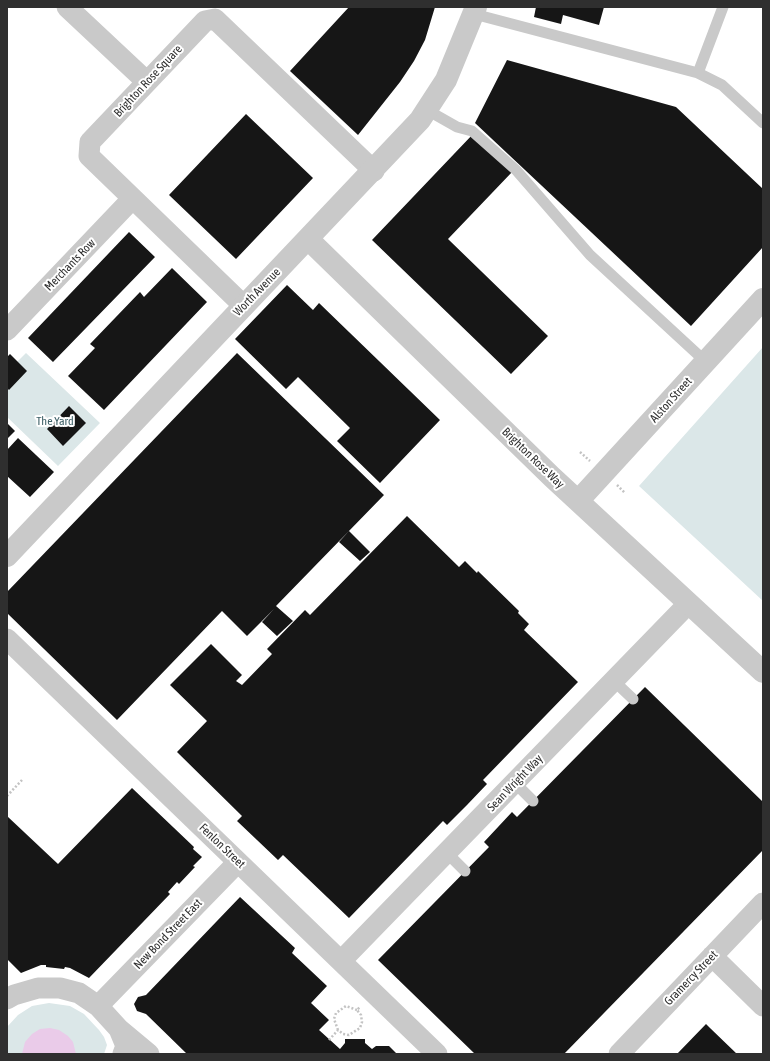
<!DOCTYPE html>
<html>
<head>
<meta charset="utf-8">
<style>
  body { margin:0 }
  #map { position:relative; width:770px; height:1061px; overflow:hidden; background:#fff; font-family:"Asap Condensed",sans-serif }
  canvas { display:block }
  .frame { position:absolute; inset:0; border:8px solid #2f2f2f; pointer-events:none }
</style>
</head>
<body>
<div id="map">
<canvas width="770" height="1061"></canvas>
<div class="frame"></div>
</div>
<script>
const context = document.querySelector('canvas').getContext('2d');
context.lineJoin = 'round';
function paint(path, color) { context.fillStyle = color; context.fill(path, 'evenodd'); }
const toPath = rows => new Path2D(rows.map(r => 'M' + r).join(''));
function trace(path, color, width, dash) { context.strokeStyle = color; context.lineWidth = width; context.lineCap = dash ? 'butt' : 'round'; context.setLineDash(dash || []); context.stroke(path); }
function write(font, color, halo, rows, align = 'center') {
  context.font = font + ' "Asap Condensed",sans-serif'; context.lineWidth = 4; context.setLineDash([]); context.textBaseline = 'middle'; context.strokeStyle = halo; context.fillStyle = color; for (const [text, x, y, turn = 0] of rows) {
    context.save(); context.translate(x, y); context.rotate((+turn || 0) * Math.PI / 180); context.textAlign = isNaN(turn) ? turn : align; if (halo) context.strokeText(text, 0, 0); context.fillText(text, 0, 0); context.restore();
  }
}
paint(toPath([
  [763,347,763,601,639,486],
  [26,353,100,423,58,466,7,417,7,372],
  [49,1003,70,1006,84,1014,99,1030,104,1037,107,1045,104,1054,7,1054,7,1027,18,1015,32,1006]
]), '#dbe7e8');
paint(toPath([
  [50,1028,59,1030,68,1036,73,1042,76,1054,22,1054,25,1042,32,1034,40,1029]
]), '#eacbe9');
paint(toPath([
  [349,7,435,7,425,40,414,61,400,82,358,135,290,71],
  [536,7,604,7,599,25,563,15,561,24,534,17],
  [507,60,676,107,763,189,763,247,691,326,475,123],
  [246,114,313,178,236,259,169,195],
  [474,133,513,171,448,239,548,336,511,374,372,240],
  [129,232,155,257,53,362,28,338],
  [172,268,207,302,104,410,68,376,95,348,90,344,140,292,144,297],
  [287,285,313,310,319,303,440,420,380,483,337,441,350,428,298,377,286,389,235,339],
  [237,353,384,495,276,606,293,621,277,636,262,622,274,609,247,636,222,611,117,720,7,613,7,592],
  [10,354,27,371,9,390,7,388,7,357],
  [69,406,86,423,63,446,47,429],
  [7,423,15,431,7,439],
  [18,438,54,472,30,497,7,476,7,450],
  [407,516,459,567,465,561,477,573,478,571,519,611,518,613,529,624,524,630,578,682,483,780,487,784,467,805,447,825,443,821,349,918,283,855,278,860,257,840,237,821,242,816,177,752,207,721,170,685,211,644,242,675,236,681,242,685,272,654,267,649,305,610,310,615],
  [349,531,370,552,360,561,339,542],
  [645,687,763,802,763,850,564,1054,475,1054,378,960,489,847,484,842,512,812,517,817],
  [132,788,194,847,193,849,202,857,193,866,195,867,179,884,177,882,168,892,170,894,89,978,70,968,65,967,64,969,46,967,46,965,41,965,21,973,7,959,7,816,58,864],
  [240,897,295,948,292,953,327,986,311,1003,329,1020,319,1030,340,1049,345,1043,345,1039,365,1039,365,1043,372,1049,376,1046,389,1046,397,1054,187,1054,146,1014,137,1011,134,1004,138,997,146,995],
  [706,1024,710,1028,737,1054,677,1054]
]), '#161616');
trace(toPath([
  [580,452,590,461],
  [617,485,625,493],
  [7,796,22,780],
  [338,1030,334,1019,336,1013,346,1006,357,1010],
  [329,1040,338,1030,343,1034,349,1035,360,1028,362,1022,361,1015,357,1010,360,1007]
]), '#c3c3c3', 2.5, [2, 2]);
trace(toPath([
  [474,14,698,73,722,85,763,123],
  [698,73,723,7],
  [427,110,457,127,472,131,516,170,590,255,706,362],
  [614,681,633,699],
  [515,783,533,801],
  [447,853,465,871]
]), '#c9c9c9', 11);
trace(toPath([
  [67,7,147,82],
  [244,306,89,156,90,142,205,21,215,19,374,171],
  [7,330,132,199],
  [7,639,437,1054],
  [712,956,763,1006],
  [341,961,688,604],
  [7,999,14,995,38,988,60,988,79,993,98,1006,119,1029,126,1046,123,1054],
  [98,1006,238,862],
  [119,1029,149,1054],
  [619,1054,763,903]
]), '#c9c9c9', 21);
trace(toPath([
  [308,239,552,477,763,672],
  [578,501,763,299],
  [7,556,420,120,446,80,476,7]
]), '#c9c9c9', 22);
write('12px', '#2f2f2f', '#fff', [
  ["Brighton Rose Square",148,81,-47],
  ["Merchants Row",70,265,-46],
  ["Worth Avenue",257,292,-46],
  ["Alston Street",671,400,-48],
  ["Brighton Rose Way",533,458,44],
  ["Sean Wright Way",515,783,-46],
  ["Fenlon Street",222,846,44],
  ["New Bond Street East",168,934,-46],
  ["Gramercy Street",691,978,-46]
]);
write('12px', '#3f6168', '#fff', [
  ["The Yard",55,421]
]);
</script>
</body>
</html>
